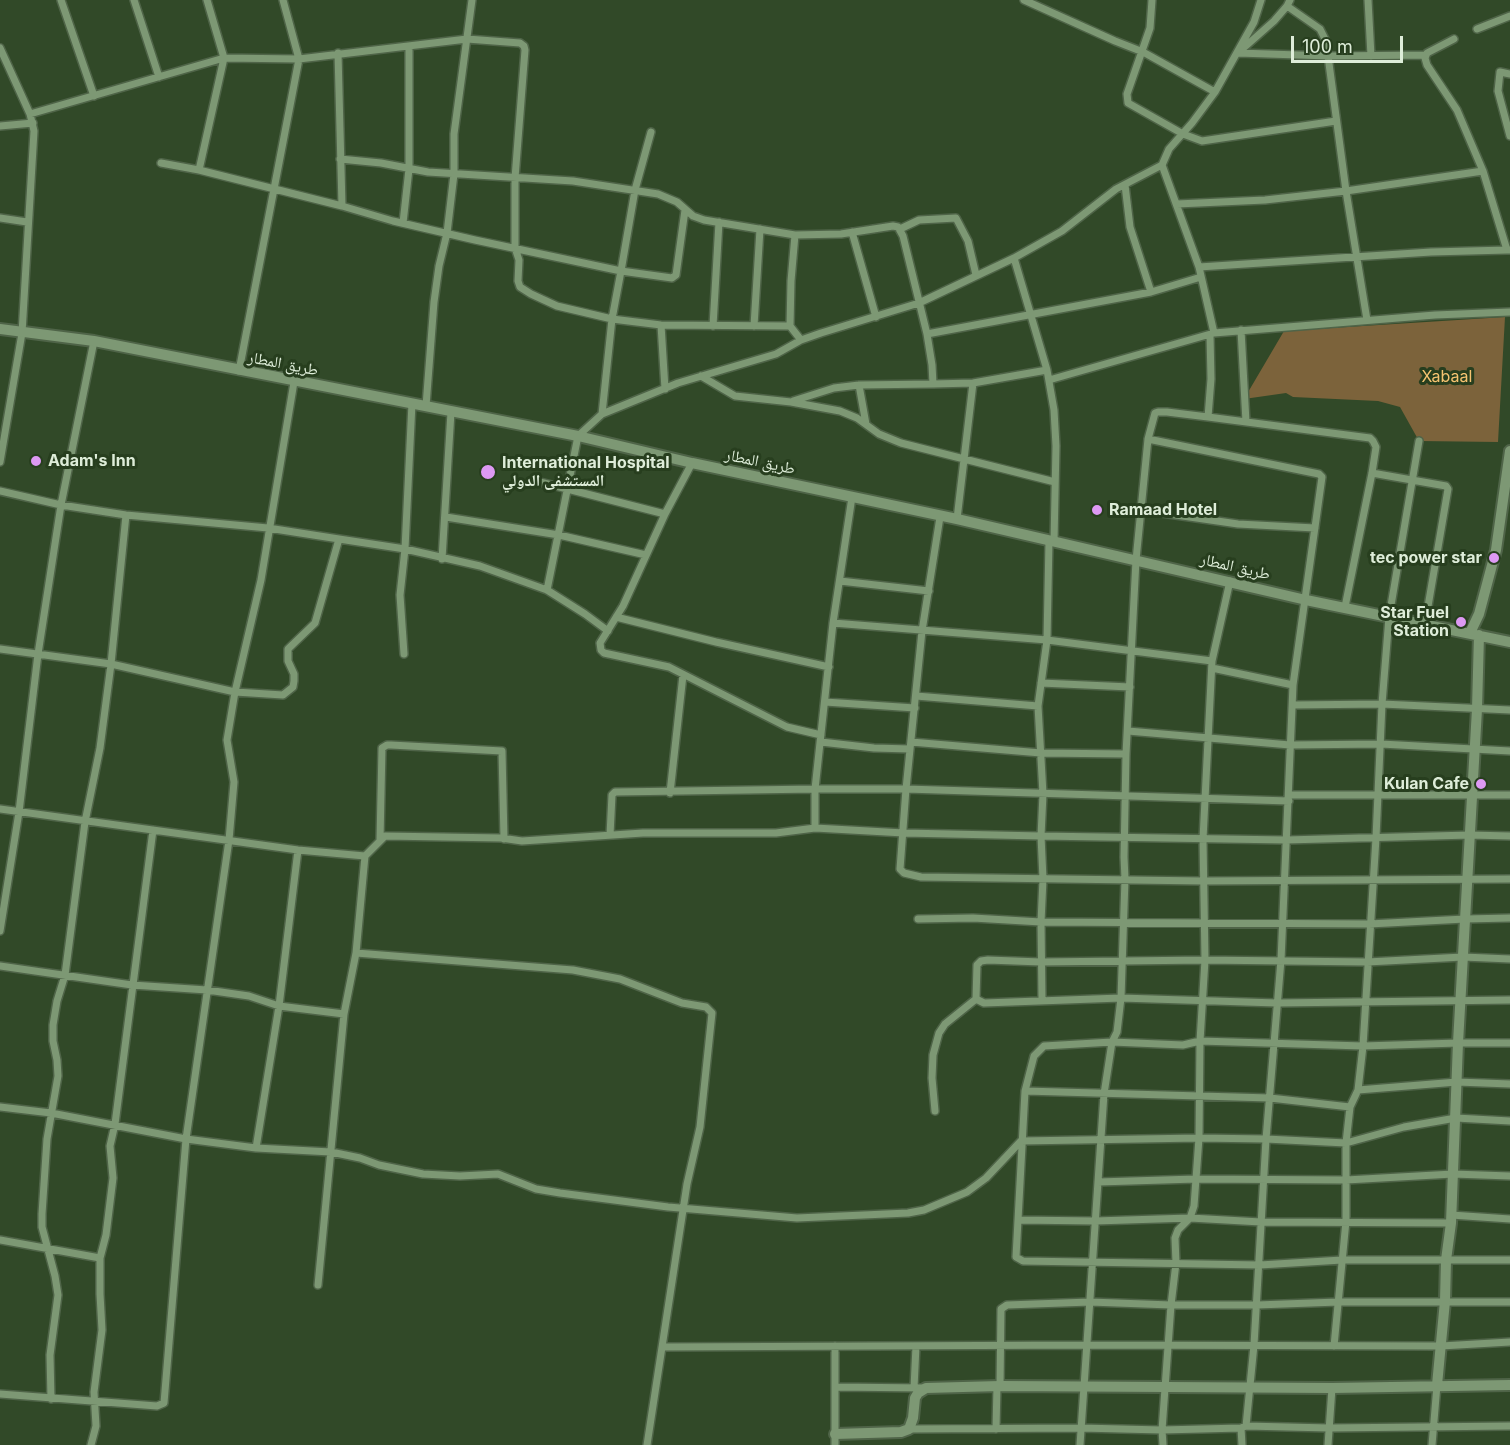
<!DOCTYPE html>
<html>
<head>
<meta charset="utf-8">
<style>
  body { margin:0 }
  #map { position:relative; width:1510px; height:1445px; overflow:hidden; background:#314928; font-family:Inter,sans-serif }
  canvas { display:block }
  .scale { position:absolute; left:1291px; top:36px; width:112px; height:27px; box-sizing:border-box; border:3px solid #deedd9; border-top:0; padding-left:8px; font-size:18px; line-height:21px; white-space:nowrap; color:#deedd9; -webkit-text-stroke:4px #273e1e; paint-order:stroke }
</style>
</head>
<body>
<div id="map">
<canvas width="1510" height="1445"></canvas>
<div class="scale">100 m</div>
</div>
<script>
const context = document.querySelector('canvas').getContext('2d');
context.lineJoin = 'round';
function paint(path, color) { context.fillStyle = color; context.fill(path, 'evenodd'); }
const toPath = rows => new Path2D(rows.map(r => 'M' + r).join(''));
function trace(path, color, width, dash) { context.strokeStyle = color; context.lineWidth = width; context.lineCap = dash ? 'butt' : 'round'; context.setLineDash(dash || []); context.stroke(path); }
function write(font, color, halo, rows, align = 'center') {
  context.font = font + ' Inter,"Noto Naskh Arabic",sans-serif'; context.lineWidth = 6; context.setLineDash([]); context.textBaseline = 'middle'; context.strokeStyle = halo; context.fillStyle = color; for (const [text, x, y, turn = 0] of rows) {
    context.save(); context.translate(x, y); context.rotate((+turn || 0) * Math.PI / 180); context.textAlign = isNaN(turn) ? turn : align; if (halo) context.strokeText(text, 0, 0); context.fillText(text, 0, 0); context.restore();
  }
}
paint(toPath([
  [1505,317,1498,442,1419,441,1400,407,1378,401,1293,397,1286,393,1244,399,1284,331]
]), '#7c633b');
const street = toPath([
  [61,0,94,96],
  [134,0,159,77],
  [1024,0,1115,41,1143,52,1215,92],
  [1152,0,1150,28,1127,94,1128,103,1183,134,1202,141,1336,121],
  [1368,0,1371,56],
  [1287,6,1320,29,1326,41,1346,191,1367,320],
  [1477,29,1510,16],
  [1454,39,1427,53,1425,58,1427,65,1457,110,1483,171,1507,250,1510,250],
  [0,48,30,114,34,131,22,333,0,462],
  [1239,52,1274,21,1287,6,1290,0],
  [338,53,342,206],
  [1238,53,1329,56,1425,55],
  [1510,74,1500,72,1498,91,1510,136],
  [30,114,224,58,299,59,467,39,520,43,524,46,525,50,515,178,515,248,519,260,518,281,520,287,531,294,557,306,612,319,661,325,790,326],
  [0,126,33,123],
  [340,159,381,163,428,172,573,181,658,194,677,202,693,216,704,220,795,235,841,234,893,226,898,227,903,236,927,334,932,365,933,384,973,383,1047,370],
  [161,163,199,170,342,206,393,221,475,240,621,271,672,278,676,275,685,210],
  [1162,165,1199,267,1214,333],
  [199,170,224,58,207,0],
  [1125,185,1130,227,1151,292],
  [1177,204,1265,200,1346,191,1483,171],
  [0,218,27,222],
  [403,223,409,169,409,46],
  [900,229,919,220,956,218,968,241,976,275],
  [852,232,876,317],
  [795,235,791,281,790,326,801,340],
  [1014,258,1047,370,1054,410,1056,446,1054,542],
  [1199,267,1431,252,1507,250],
  [661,325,665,389],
  [713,326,719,222],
  [754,326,760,229],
  [1241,330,1246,422],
  [927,334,1151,292,1201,277],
  [239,371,299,59,283,0],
  [701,376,735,396,791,402,840,411,857,418,879,434,901,443,1055,482],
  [1049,380,1214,333,1435,315,1510,312],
  [859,385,866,424],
  [793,401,834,388,859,385,933,384],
  [426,406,434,302,439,266,447,233,454,174,454,134,472,0],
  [602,414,612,319,621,271,635,190,651,132],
  [1208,417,1211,379,1210,335],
  [1148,439,1319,474,1322,477,1293,685,1281,960,1266,1139,1254,1345,1246,1426],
  [692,463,665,514,623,606,600,643,601,650,604,653,669,667,787,727,821,735],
  [1372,473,1446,486,1448,489,1425,624],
  [540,482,665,514],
  [0,491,61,505,126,515,268,528,339,539,405,549,480,566,547,590,585,614,608,631],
  [1141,510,1238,524,1315,528],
  [446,517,559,535,646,555],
  [940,517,922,631,906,789,900,869,904,873,921,877,1203,881,1510,879],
  [957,519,973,383],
  [442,559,451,412],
  [840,581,929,591],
  [547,590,578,436,602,414,678,383,776,354,801,340,821,333,919,303,1014,258,1062,231,1116,189,1162,165,1169,149,1192,123,1215,92,1254,22,1261,0],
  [616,617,716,642,829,667],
  [833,623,1047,640,1212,661],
  [0,649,111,664,235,692,283,695,293,687,294,681,294,674,288,661,288,649,315,623,339,539],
  [404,654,400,595,405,549,412,403],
  [1212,668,1293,685],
  [1041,683,1130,687],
  [916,696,1038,706],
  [825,702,915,708],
  [1293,705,1382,704,1510,710],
  [1128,731,1290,745,1381,744,1510,751],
  [821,742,874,748,910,749],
  [911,742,1041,753,1126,754],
  [670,793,683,675],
  [1289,795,1510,795],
  [0,809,298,850,365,856],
  [815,828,815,789,833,623,852,497],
  [610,835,612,795,615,792,815,789,906,789,1289,801],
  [380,840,382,748,387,745,391,745,502,751,504,839],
  [918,919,973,918,1041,922,1369,924,1465,919,1510,918],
  [0,931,19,812,38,654,61,505,94,341],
  [356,953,573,970,620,979,682,1003,706,1007,712,1013,700,1127,687,1184,647,1445],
  [0,966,132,985,207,990,249,996,279,1006,344,1014],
  [976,999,977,965,981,961,988,960,1041,962,1205,960,1367,962,1463,957,1510,959],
  [976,999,984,1003,1121,998,1277,1003,1510,1000],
  [1042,999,1041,922,1043,879,1041,836,1043,794,1038,706,1047,640,1049,541],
  [1510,1043,1458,1043,1363,1046,1200,1041,1183,1045,1112,1042,1044,1046,1034,1056,1025,1091,1016,1257,1023,1261,1260,1265,1342,1260,1510,1260],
  [1358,1090,1457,1082,1510,1084],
  [1025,1091,1270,1098,1350,1107],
  [0,1107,51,1113,186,1139,256,1148,331,1152,360,1158,379,1165,423,1174,460,1176,498,1174,536,1189,560,1193,668,1207,797,1218,908,1213,924,1210,967,1192,986,1178,1021,1141,1199,1138,1266,1139,1346,1143,1404,1127,1456,1118,1510,1121],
  [935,1111,932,1078,933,1055,939,1033,945,1024,976,999],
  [256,1148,279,1006,298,850],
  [1098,1182,1196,1179,1346,1180,1453,1174,1510,1176],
  [1451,1215,1510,1219],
  [1019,1220,1095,1221,1190,1218,1261,1222,1451,1223],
  [0,1240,100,1258],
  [318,1285,344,1014,356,953,365,856,385,836,501,838,522,841,643,833,776,833,815,828,904,833,1041,836,1286,840,1470,835,1510,836],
  [835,1346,835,1445],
  [1334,1346,1346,1221,1346,1143,1350,1107,1358,1090,1363,1046,1376,838,1382,704,1389,617,1419,441],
  [663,1347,1085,1345,1441,1346,1510,1342],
  [1000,1386,1001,1309,1007,1305,1090,1302,1171,1305,1257,1305,1338,1302,1510,1302],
  [836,1387,924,1388],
  [914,1388,916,1346],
  [0,1394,157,1406,164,1403,186,1139,229,840,234,782,227,740,235,692,261,580,294,382],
  [51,1399,50,1355,58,1295,55,1276,42,1227,42,1214,47,1139,58,1076,57,1060,53,1041,53,1025,57,1001,65,975,85,822,100,748,111,664,126,515],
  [1241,1428,1242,1445],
  [909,1429,1081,1428,1162,1430,1241,1428,1246,1426,1329,1428,1510,1426],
  [996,1429,997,1386],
  [91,1445,96,1426,94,1392,102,1330,100,1294,100,1258,106,1235,113,1178,110,1146,115,1124,153,830],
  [1080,1445,1104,1094,1112,1042,1117,1032,1121,998,1125,879,1124,857,1126,754,1136,560,1148,439,1155,413,1158,412,1167,412,1208,417,1370,438,1373,441,1376,447,1372,473,1345,607],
  [1163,1445,1162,1430,1171,1305,1176,1263,1175,1238,1178,1230,1190,1218,1194,1206,1199,1138,1200,1041,1205,960,1203,839,1212,661,1230,581],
  [1328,1445,1332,1388],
  [1432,1445,1437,1385]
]);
const secondary = toPath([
  [0,329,94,341,578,436,692,463,957,519,1306,600,1510,642],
  [1470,633,1479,614,1496,550,1510,451],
  [1437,1385,1445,1301,1446,1260,1451,1223,1458,1043,1477,709,1479,635],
  [835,1434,901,1432,909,1429,913,1418,915,1398,918,1393,926,1388,1000,1386,1332,1388,1510,1385]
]);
trace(street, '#4f6448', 10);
trace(secondary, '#4f6448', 14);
trace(street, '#7d9874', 7);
trace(secondary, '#7d9874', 10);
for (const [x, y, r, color] of [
  [36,461,6,"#dd99f3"],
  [488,472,8,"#dd99f3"],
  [1097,510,6,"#dd99f3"],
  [1494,558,6,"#dd99f3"],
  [1461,622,6,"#dd99f3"],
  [1481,784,6,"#dd99f3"]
]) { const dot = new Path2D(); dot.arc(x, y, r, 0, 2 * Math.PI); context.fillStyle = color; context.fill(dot); trace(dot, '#273e1e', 2); }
write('16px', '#deedd9', '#273e1e', [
  ["طريق المطار",283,364,11],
  ["طريق المطار",760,462,12],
  ["طريق المطار",1235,567,13]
]);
write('16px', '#f6c371', '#273e1e', [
  ["Xabaal",1447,377]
]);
write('bold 16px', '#deedd9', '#273e1e', [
  ["Adam's Inn",48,461],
  ["International Hospital",502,463],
  ["المستشفى الدولي",502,481],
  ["Ramaad Hotel",1109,510],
  ["tec power star",1482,558,"right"],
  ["Star Fuel",1449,613,"right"],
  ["Station",1449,631,"right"],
  ["Kulan Cafe",1469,784,"right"]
], 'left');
</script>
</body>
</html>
